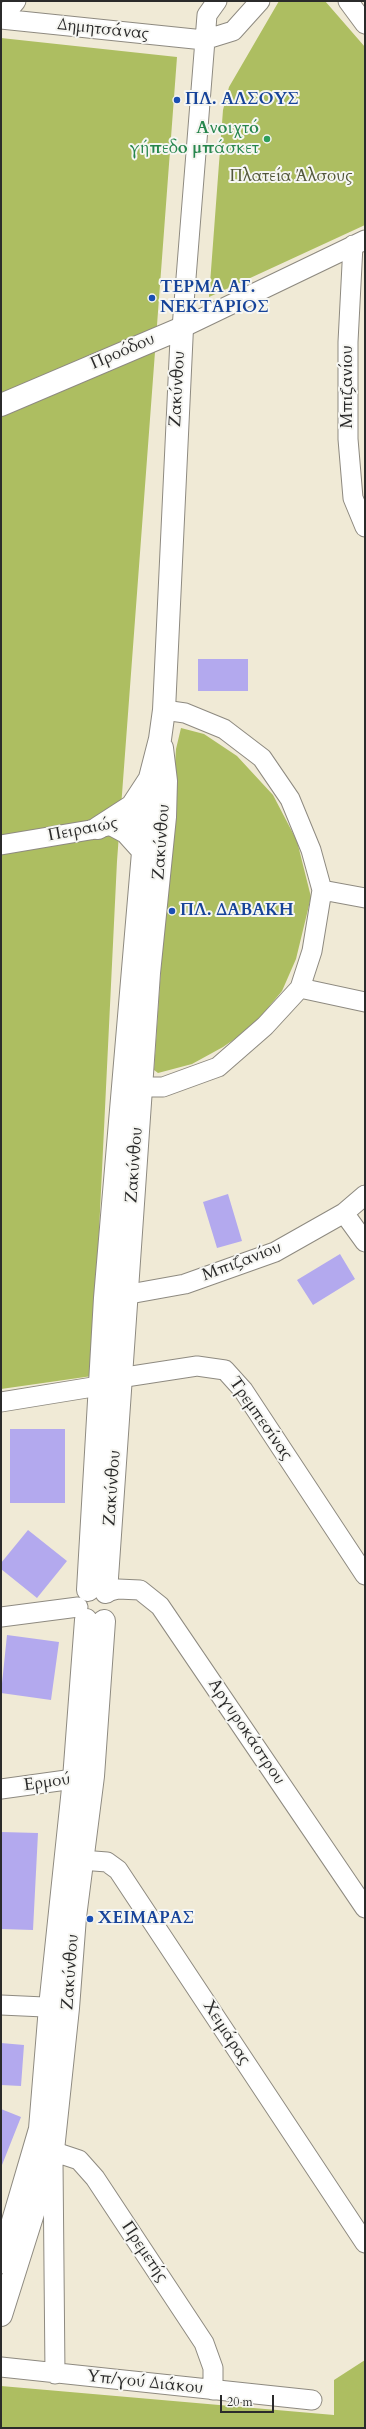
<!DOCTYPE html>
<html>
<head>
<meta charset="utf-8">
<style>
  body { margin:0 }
  #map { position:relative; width:366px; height:2429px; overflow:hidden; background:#f0ead6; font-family:Cardo,serif }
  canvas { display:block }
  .frame { position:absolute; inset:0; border:2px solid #2b2b2b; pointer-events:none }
  .scale { position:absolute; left:220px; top:2395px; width:54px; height:18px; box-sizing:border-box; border:2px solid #2b2b2b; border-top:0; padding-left:5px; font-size:12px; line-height:14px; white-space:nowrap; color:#2b2b2b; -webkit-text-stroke:3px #f6f6f2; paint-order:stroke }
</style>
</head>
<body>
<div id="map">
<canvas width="366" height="2429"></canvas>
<div class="frame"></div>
<div class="scale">20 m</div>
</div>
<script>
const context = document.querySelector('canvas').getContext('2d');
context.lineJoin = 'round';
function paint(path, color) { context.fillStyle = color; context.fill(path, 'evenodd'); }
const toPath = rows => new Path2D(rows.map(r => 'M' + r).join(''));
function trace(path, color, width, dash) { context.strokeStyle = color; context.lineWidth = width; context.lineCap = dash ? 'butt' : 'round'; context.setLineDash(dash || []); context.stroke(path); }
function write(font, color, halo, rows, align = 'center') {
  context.font = font + ' Cardo,serif'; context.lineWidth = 4; context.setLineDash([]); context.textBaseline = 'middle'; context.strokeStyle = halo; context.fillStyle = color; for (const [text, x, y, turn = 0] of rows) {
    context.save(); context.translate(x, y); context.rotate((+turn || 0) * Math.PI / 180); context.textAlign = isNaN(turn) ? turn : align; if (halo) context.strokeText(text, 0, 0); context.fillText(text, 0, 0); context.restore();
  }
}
paint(toPath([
  [279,1,325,1,365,47,365,225,209,297,223,110,229,87],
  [1,38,177,57,117,861,92,1376,1,1389],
  [181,728,204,734,237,756,273,795,297,841,311,897,296,959,282,991,252,1027,223,1047,192,1064,158,1073,154,1070,176,749],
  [365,2360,365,2428,1,2428,1,2386,334,2415,334,2380]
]), '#adbe61');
paint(toPath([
  [198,659,248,659,248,691,198,691],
  [228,1194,242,1241,217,1248,203,1202],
  [340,1254,355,1279,313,1305,297,1280],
  [10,1429,65,1429,65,1503,10,1503],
  [28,1530,67,1561,37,1598,1,1569,1,1563],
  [7,1635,59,1642,51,1700,1,1693],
  [1,1832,38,1833,33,1930,1,1929],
  [1,2043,24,2045,21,2086,1,2085],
  [1,2109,21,2117,2,2165,1,2165]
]), '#b3a9ee');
const street = toPath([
  [217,1,207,15,182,328,365,240],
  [348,1,365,24],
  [1,19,204,40,233,31,260,1],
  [1,19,16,1],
  [353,245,348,342,348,439,353,498,365,527],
  [1,845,90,830,146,817,159,817],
  [322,890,365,898],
  [300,988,365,1002],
  [141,1087,163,1087,218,1067,265,1026,300,988,312,951,322,890,311,850,290,799,262,758,224,729,185,713,164,710],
  [344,1213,365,1242],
  [113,1297,185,1284,275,1252,344,1213,365,1195],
  [1,1402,99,1386,119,1378,197,1366,225,1370,243,1390,365,1575],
  [106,1592,118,1589,140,1590,160,1606,365,1908],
  [1,1617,78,1607],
  [1,1789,88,1777],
  [68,1859,107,1862,118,1870,365,2243],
  [1,2005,66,2008],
  [40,2147,79,2160,95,2178,204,2343,213,2368,213,2390],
  [53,2162,55,2374],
  [1,2367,312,2400]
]);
const secondary = toPath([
  [1,405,182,328,164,710,160,739,150,778,146,817,105,1298,88,1590],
  [113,825,126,832,144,852],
  [98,828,132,806,149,780],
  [106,1592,149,973,165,817,166,781,162,748],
  [1,2262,40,2129,50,2007,74,1779,86,1620],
  [1,2315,53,2150,68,2008,75,1917,93,1776,104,1621]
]);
trace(street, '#8e8a80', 21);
trace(secondary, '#8e8a80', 24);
trace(street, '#fff', 19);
trace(secondary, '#fff', 22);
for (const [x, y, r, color] of [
  [177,100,4,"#1a4fb4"],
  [267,139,4,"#2e9e5b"],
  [152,298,4,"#1a4fb4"],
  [172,911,4,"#1a4fb4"],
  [90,1919,4,"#1a4fb4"]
]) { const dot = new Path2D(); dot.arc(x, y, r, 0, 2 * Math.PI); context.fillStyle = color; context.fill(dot); trace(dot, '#f6f6f2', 1.5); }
write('17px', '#2b2b2b', '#f6f6f2', [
  ["Δημητσάνας",103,30,6],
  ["Προόδου",123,352,-23],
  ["Μπιζανίου",348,387,-90],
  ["Ζακύνθου",178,389,-87],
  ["Πειραιώς",83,830,-11],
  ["Ζακύνθου",162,842,-86],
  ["Ζακύνθου",135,1165,-86],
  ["Μπιζανίου",242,1262,-21],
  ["Τρεμπεσίνας",260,1419,55],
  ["Ζακύνθου",113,1488,-86],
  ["Αργυροκάστρου",246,1732,56],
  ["Ερμού",47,1783,-8],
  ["Ζακύνθου",71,1972,-86],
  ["Χειμάρας",226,2033,57],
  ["Πρεμετής",144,2252,56],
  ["Υπ/γού Διάκου",145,2383,6]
]);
write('bold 17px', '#164399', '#f6f6f2', [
  ["ΠΛ. ΑΛΣΟΥΣ",185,100],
  ["ΤΕΡΜΑ ΑΓ.",160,288],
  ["ΝΕΚΤΑΡΙΟΣ",160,308],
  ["ΠΛ. ΔΑΒΑΚΗ",180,911],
  ["ΧΕΙΜΑΡΑΣ",98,1919]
], 'left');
write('bold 17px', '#27864d', '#f6f6f2', [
  ["Ανοιχτό",259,129],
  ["γήπεδο μπάσκετ",259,149]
], 'right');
write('17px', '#52573b', '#f6f6f2', [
  ["Πλατεία Άλσους",291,177]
]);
</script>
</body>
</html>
